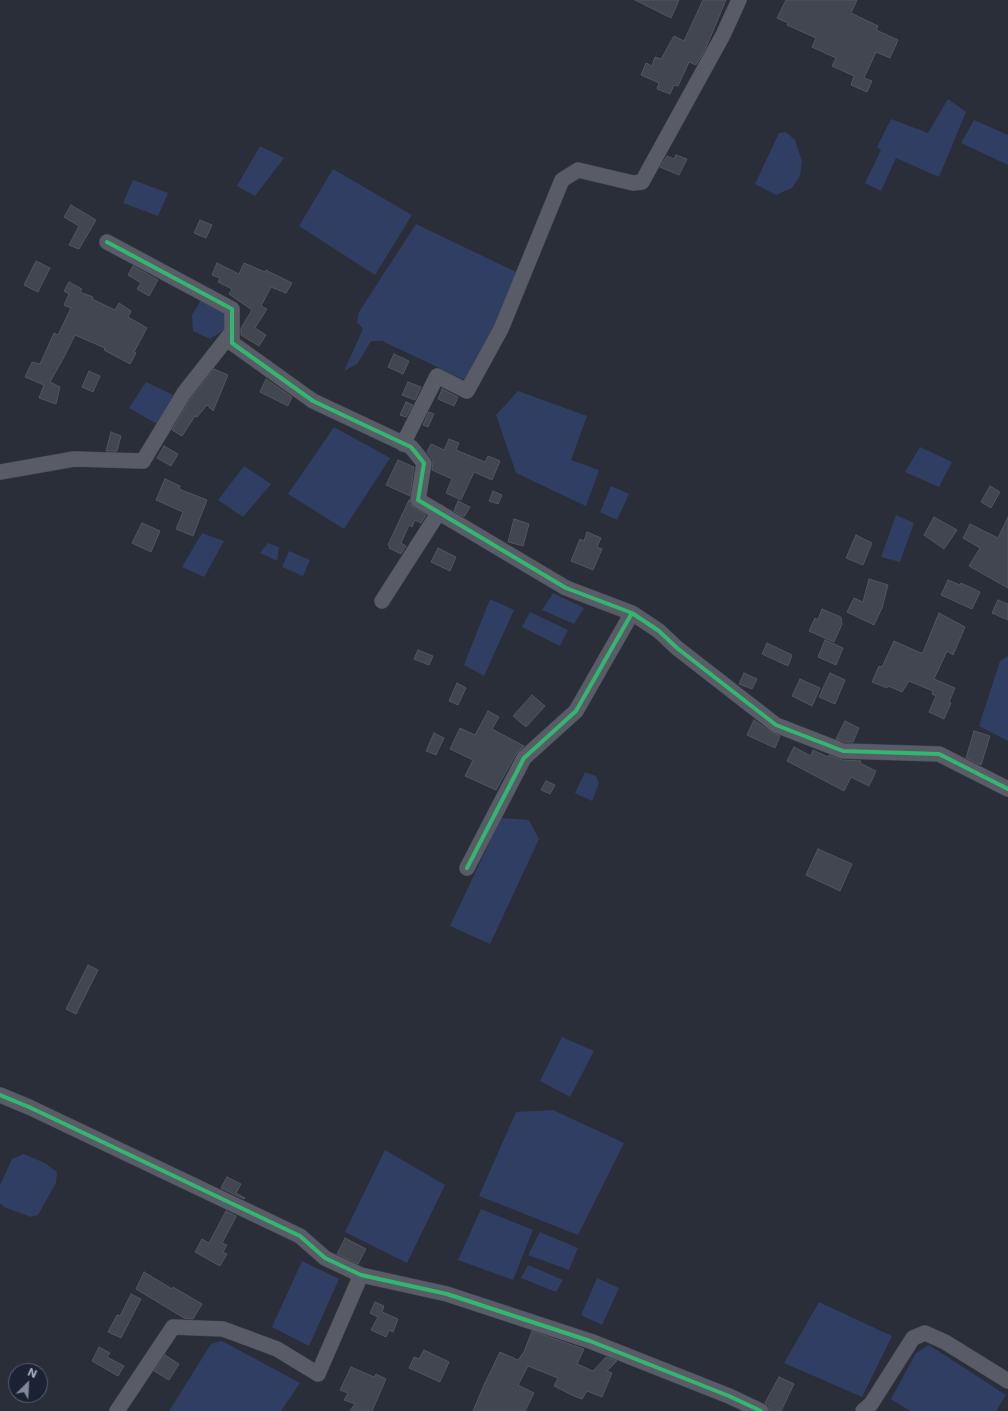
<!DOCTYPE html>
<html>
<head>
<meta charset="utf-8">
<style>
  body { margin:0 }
  #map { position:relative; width:1008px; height:1411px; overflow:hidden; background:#292e39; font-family:Inter,sans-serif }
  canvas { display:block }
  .north { position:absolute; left:8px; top:1363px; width:40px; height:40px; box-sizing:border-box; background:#1b2234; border:1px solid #575e70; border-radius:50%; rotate:24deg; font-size:11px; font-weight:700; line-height:16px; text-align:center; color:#b2b8ca }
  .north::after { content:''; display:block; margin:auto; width:14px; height:18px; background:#828897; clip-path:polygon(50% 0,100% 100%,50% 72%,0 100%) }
</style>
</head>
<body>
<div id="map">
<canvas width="1008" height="1411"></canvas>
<div class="north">N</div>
</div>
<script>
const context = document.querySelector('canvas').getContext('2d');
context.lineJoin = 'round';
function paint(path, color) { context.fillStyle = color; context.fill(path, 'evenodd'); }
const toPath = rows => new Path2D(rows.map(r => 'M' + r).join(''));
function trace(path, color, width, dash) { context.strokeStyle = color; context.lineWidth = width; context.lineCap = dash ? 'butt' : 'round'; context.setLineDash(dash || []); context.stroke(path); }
paint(toPath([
  [948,99,966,112,939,177,896,158,881,191,865,183,881,150,877,147,891,119,928,133],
  [974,120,1008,135,1008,165,961,143],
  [786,132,795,140,802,161,800,176,792,188,776,195,755,184,779,133],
  [260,146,284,158,255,196,237,186],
  [333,169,412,215,375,275,299,226],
  [133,180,168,193,158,216,123,203],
  [416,224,516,272,504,312,465,380,382,341,371,341,357,364,344,371,363,329,357,322,359,312],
  [201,300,226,311,224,330,210,339,193,331,192,315],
  [146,382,173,395,157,424,129,408],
  [518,391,587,416,571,460,599,470,586,506,516,473,496,415],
  [334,427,390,458,344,529,288,494],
  [920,447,952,462,939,487,905,472],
  [244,466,271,484,243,517,218,500],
  [611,486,629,494,617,520,600,512],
  [896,515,914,523,900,562,881,557],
  [202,533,224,541,204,577,182,567],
  [268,543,279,547,277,561,260,553],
  [289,551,310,560,303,576,282,567],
  [553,593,584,608,574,624,542,610],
  [490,599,514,610,484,676,464,665],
  [530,612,568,630,560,646,522,627],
  [1008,656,1008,741,979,726,1000,661],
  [585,772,596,776,599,783,592,801,575,793],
  [501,818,529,820,539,839,490,944,450,926],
  [562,1037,594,1051,570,1097,540,1081],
  [553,1110,624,1143,578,1235,479,1196,516,1112],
  [385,1150,445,1185,407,1263,345,1232],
  [24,1154,45,1163,57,1172,56,1183,38,1215,31,1217,4,1207,0,1203,0,1185,12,1159],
  [481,1209,533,1230,513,1280,458,1260],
  [540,1232,578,1248,569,1270,528,1255],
  [302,1261,339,1279,309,1346,272,1327],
  [528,1265,563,1280,556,1292,521,1278],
  [597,1278,619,1288,602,1325,581,1315],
  [819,1302,892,1336,862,1397,784,1363],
  [222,1341,300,1383,281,1411,169,1411,211,1344],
  [929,1345,1006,1395,996,1411,910,1411,891,1399,916,1353]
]), '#313e63');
const building = toPath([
  [635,0,679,0,671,18,635,0],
  [703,0,726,0,705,50,696,65,689,62,678,86,674,85,670,94,657,89,659,83,641,75,646,63,652,66,655,57,661,59,674,36,684,41,703,0],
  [786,0,857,0,851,13,878,26,876,30,898,40,890,58,876,52,864,78,872,81,867,92,851,85,854,76,832,66,836,58,812,47,816,38,787,25,788,23,777,18,786,0],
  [676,155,687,159,679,175,660,167,667,156,674,159,676,155],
  [71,205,96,220,79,249,69,245,79,226,64,217,71,205],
  [200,220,212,225,206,238,194,233,200,220],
  [36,261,50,268,38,292,24,285,36,261],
  [217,263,239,274,244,263,265,272,266,270,292,283,286,293,271,287,261,306,267,309,255,328,266,335,259,346,241,335,241,328,252,310,229,294,232,289,218,282,220,278,212,275,217,263],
  [133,266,158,280,149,296,137,289,141,283,128,275,133,266],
  [69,282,82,289,80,292,93,297,92,299,115,310,119,303,131,311,128,317,147,328,134,352,136,353,130,364,104,350,105,348,75,335,64,357,50,382,60,387,56,404,39,398,44,385,25,377,32,362,40,364,54,333,58,335,71,308,64,305,69,294,64,291,69,282],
  [394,354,409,361,403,374,388,367,394,354],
  [214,369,228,375,213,411,207,405,197,417,195,416,182,436,172,430,191,398,214,369],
  [89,371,100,376,93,392,82,387,89,371],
  [266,379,292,397,288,406,260,392,266,379],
  [408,382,421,387,415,400,402,395,408,382],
  [442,389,458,397,454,406,438,399,442,389],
  [406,402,413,405,406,417,400,415,406,402],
  [429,412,434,414,428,427,423,425,429,412],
  [111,432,121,436,117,451,106,451,111,432],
  [449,439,459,443,456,450,485,462,488,456,500,461,492,480,474,472,461,500,446,493,452,479,432,470,433,460,427,452,431,444,444,450,449,439],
  [164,446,178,454,171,466,157,458,164,446],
  [398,460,414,467,410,496,386,485,398,460],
  [165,479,180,486,179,489,207,500,193,536,176,529,183,512,156,500,165,479],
  [990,486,1000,492,991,508,981,502,990,486],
  [493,491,502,495,498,504,489,501,493,491],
  [409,500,410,504,413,507,426,515,421,523,415,520,412,527,409,525,401,543,406,546,401,554,389,548,390,546,388,545,409,500],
  [458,501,470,507,464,517,454,511,458,501],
  [934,517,957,530,944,549,924,535,934,517],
  [1008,517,1008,588,969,566,980,548,963,538,970,524,998,538,1008,517],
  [514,519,529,524,523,546,508,542,514,519],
  [142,523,160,531,151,552,132,543,142,523],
  [587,532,601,538,597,547,602,549,593,570,571,561,580,539,584,541,587,532],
  [856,535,872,543,863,565,846,558,856,535],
  [438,548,456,557,450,571,431,562,438,548],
  [869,579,888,585,882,608,874,625,847,612,854,598,863,602,869,579],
  [948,580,960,585,961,583,980,592,972,609,941,595,948,580],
  [998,600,1008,604,1008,620,992,613,998,600],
  [822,609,841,617,842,624,834,642,809,631,815,618,818,620,822,609],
  [939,613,965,627,953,655,947,651,934,679,955,688,949,702,951,703,944,719,929,712,936,696,932,694,933,691,909,681,902,692,888,686,887,688,872,682,879,666,882,667,894,641,921,653,923,652,939,613],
  [825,640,843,648,836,665,818,657,825,640],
  [767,643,792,655,788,666,762,654,767,643],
  [418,650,433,656,429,665,414,659,418,650],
  [744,673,757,679,752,689,739,684,744,673],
  [830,673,845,680,835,704,819,697,830,673],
  [800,679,820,688,812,706,792,696,800,679],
  [457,683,466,688,458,705,449,701,457,683],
  [532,695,545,706,526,727,513,716,532,695],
  [488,711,499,717,492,729,524,746,516,754,496,790,465,776,473,760,450,749,460,728,475,735,488,711],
  [754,720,771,732,780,736,775,748,747,735,754,720],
  [845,721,859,728,853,742,845,742,836,739,845,721],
  [974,731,990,736,981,765,966,758,974,731],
  [434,733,444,738,436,755,426,751,434,733],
  [794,747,811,756,813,750,828,757,829,755,842,760,861,761,860,763,876,771,869,786,851,777,844,791,787,761,794,747],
  [546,781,555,785,550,794,541,790,546,781],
  [818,849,852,864,840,891,806,875,818,849],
  [88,965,98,970,76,1014,66,1009,88,965],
  [227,1177,241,1184,236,1193,245,1198,244,1199,221,1188,227,1177],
  [226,1211,236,1216,236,1217,222,1243,227,1245,223,1252,227,1254,220,1266,195,1252,202,1239,209,1243,226,1211],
  [345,1238,366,1249,358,1264,337,1254,345,1238],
  [144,1272,172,1289,173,1287,202,1304,193,1319,184,1318,136,1289,144,1272],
  [131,1294,141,1299,121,1338,108,1332,117,1315,120,1316,131,1294],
  [375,1302,384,1306,382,1312,398,1319,393,1332,389,1330,386,1337,371,1330,378,1317,370,1313,375,1302],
  [532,1331,584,1349,577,1364,593,1371,606,1357,617,1361,607,1371,612,1373,602,1397,587,1391,582,1399,574,1396,554,1386,558,1378,528,1366,518,1385,534,1393,525,1411,473,1411,484,1385,500,1352,518,1360,524,1352,532,1331],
  [99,1347,110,1353,107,1357,124,1366,118,1376,92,1361,99,1347],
  [424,1350,449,1362,440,1382,409,1368,414,1357,419,1359,424,1350],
  [165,1355,179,1364,169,1380,154,1371,165,1355],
  [351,1367,374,1377,376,1374,386,1379,372,1411,350,1411,355,1404,344,1400,348,1393,340,1390,351,1367],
  [779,1377,794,1384,781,1411,770,1411,769,1406,765,1403,779,1377]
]);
paint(building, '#424650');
trace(building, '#515560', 1);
const minor = toPath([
  [107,242,232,309,232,343,313,401,411,447,424,463,418,500,566,588,632,613],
  [403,444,437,376,467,391,501,329,562,180,578,170,633,183,642,182,723,35,739,0],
  [0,472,74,459,143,461,184,393,232,332],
  [382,601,439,512],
  [467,868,524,758,576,711,632,613,659,631,677,648,776,725,843,751,939,754,1008,789],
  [0,1095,29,1107,300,1236,325,1258,361,1275,447,1294,590,1341,729,1396,761,1411],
  [117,1411,173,1327,223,1329,277,1349,318,1374,361,1275],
  [863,1411,871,1404,913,1338,925,1333,945,1342,1008,1381]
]);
trace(minor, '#454952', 16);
trace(minor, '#595c66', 15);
trace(toPath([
  [107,242,232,309,232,343,313,401,411,447,424,463,418,500,566,588,632,613],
  [467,868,524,758,576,711,632,613,659,631,677,648,776,725,843,751,939,754,1008,789],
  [0,1095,29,1107,300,1236,325,1258,361,1275,447,1294,590,1341,729,1396,761,1411]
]), '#33b770', 4);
</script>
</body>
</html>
